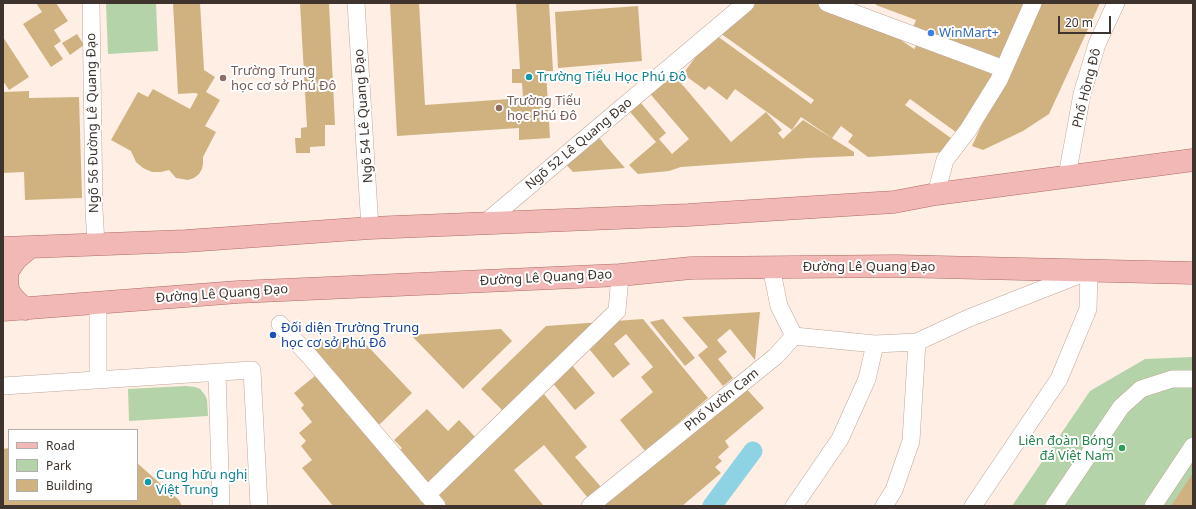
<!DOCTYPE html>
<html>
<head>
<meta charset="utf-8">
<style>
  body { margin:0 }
  #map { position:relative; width:1196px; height:509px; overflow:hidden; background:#feeee4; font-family:"Noto Sans",sans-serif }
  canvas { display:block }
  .frame { position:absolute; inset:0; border:4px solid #3e342d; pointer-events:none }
  .legend { position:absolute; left:8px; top:429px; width:130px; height:72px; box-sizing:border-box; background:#fff; border:1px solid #b2aeab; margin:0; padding:5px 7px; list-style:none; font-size:12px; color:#3e342d }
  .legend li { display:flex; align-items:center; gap:8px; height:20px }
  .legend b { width:20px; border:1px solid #b2aeab }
  .scale { position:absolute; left:1058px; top:16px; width:53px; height:18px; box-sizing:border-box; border:2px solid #3e342d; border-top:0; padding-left:5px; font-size:12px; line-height:14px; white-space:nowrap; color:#3e342d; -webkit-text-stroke:3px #fff; paint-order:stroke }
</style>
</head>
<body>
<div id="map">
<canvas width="1196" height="509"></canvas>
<div class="frame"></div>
<ul class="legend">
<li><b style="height:5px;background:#f2b8b5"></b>Road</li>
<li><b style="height:11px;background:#b5d3a9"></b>Park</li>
<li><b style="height:11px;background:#d0b281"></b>Building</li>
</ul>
<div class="scale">20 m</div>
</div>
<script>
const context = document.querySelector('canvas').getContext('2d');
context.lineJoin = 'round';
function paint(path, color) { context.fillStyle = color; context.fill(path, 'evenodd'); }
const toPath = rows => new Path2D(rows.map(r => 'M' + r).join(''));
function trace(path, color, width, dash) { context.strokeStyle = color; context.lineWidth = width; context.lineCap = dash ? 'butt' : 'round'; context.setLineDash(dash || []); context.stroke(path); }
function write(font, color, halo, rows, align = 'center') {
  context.font = font + ' "Noto Sans",sans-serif'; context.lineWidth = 4; context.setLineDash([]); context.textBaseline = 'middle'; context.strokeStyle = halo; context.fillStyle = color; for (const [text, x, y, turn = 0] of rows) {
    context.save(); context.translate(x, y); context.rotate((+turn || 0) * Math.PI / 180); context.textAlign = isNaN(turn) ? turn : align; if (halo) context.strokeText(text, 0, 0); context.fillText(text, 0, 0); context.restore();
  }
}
paint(toPath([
  [106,3,156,3,158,51,108,54],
  [1193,357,1193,506,1012,506,1090,391,1145,359],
  [186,386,195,387,200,389,205,395,207,400,208,416,129,421,128,389]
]), '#b5d3a9');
trace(toPath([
  [712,506,753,451]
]), '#8ed3e4', 19);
paint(toPath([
  [36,3,56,3,68,21,54,30,61,41,54,46,63,59,51,67,23,24,42,12],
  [173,3,200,3,204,70,215,77,206,92,220,100,205,126,216,132,203,157,203,163,202,169,199,174,194,178,188,180,176,178,169,170,161,172,152,172,143,168,136,162,131,151,111,140,138,92,148,97,153,89,190,109,198,94,195,93,178,94],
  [300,3,329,3,335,125,325,125,325,146,310,147,310,153,296,153,295,138,301,138,301,128,307,127],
  [390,3,419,3,425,105,523,98,522,83,512,83,512,69,520,69,516,3,549,3,553,71,546,71,550,138,519,140,519,128,397,136],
  [752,3,817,3,882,27,914,49,919,42,1001,73,960,135,910,99,905,105,955,141,947,152,868,157,848,142,853,135,841,126,832,138,801,117,792,130,735,89,727,100,709,86,705,90,683,74,713,33,811,104,814,100,720,33],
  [876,3,981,4,1025,3,1001,66,912,30,916,20,876,5],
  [1037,3,1100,3,1049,114,1023,131,983,150,972,146],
  [638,6,642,61,558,68,555,12],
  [77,34,84,45,70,55,62,43],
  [3,37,29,77,9,90,3,81],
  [669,69,731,142,766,112,782,130,778,133,783,139,803,120,854,152,854,156,807,158,681,167,669,171,638,174,629,165,656,142,625,106,636,97,666,133,659,139,672,154,689,139,646,89],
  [29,91,29,98,79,97,82,198,25,200,24,172,3,173,3,92],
  [595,132,605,145,625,168,573,172,562,160],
  [760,312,755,360,730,329,717,340,727,352,718,359,733,378,723,386,698,355,708,347,682,317],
  [643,319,708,398,645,451,620,420,653,392,641,377,653,367,626,334,614,344,630,364,613,378,586,345,615,321],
  [663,319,695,358,685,366,650,322],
  [602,322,507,415,481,389,546,326],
  [501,329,512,341,463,389,411,335],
  [360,338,412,393,379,425,300,342],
  [571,364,595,393,575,410,551,381],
  [321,371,432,506,333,506,302,468,312,460,301,446,306,441,299,433,312,422,301,408,304,405,294,393],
  [743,385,764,408,725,441,729,447,718,457,722,461,715,467,721,473,682,506,600,506],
  [544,394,587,447,575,457,601,487,588,498,544,445,514,470,544,506,443,506,432,493,466,458],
  [427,409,448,431,459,420,479,441,429,490,395,455,402,448,394,440],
  [9,448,9,500,137,500,137,463,179,500,182,506,3,506,3,449],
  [1193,473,1193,506,1171,506]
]), '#d0b281');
const minor = toPath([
  [91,3,94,210,96,244],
  [356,3,370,228],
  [827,3,1004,69],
  [1067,176,1082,94,1097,44,1116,3],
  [936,194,945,160,968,130,999,80,1033,3],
  [485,223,746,3],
  [771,267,779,306,794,336],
  [280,324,311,358,437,506],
  [794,336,875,344,917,342,969,318,1089,271,1088,309,1059,379,973,506],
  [217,373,221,506],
  [98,380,98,302],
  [3,386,252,370,259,506],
  [427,495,617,311,620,275],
  [590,506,776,356,794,336],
  [794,506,840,439,867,379,875,344],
  [884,506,894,490,911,441,917,342],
  [1054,506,1121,407,1141,389,1172,379,1193,379],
  [1153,506,1193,446]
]);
const major = toPath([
  [3,248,186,241,370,228,688,215,894,202,936,194,1193,160],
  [25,309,15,300,8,291,7,272,16,259,29,248],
  [3,310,238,292,620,275,691,268,896,266,1193,273]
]);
trace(minor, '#c0a898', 18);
trace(major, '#ae6b65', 23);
trace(minor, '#fff', 17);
trace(major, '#f2b8b5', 22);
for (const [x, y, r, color] of [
  [931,33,4,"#3f7fe0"],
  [529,77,4,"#0f9aa8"],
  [223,78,4,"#8d6e63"],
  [499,108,4,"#8d6e63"],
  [273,335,4,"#1a4fb4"],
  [1122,448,4,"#2e9e5b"],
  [148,482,4,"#0f9aa8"]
]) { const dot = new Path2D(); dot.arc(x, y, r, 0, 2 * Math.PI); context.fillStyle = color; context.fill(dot); trace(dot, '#fff', 1.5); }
write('13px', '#366cbe', '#fff', [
  ["WinMart+",939,33]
], 'left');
write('13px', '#785e54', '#fff', [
  ["Trường Trung",231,71],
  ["học cơ sở Phú Đô",231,86],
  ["Trường Tiểu",507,101],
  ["học Phú Đô",507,116]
], 'left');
write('13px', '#0d838f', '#fff', [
  ["Trường Tiểu Học Phú Đô",537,77],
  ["Cung hữu nghị",156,475],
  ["Việt Trung",156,490]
], 'left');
write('13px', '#3e342d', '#fff', [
  ["Phố Hồng Đô",1087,88,-76],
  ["Ngõ 54 Lê Quang Đạo",364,116,-94],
  ["Ngõ 56 Đường Lê Quang Đạo",93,123,-91],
  ["Ngõ 52 Lê Quang Đạo",579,144,-40],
  ["Đường Lê Quang Đạo",869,267],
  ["Đường Lê Quang Đạo",546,278,-3],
  ["Đường Lê Quang Đạo",222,294,-4],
  ["Phố Vườn Cam",722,400,-39]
]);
write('13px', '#164399', '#fff', [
  ["Đối diện Trường Trung",281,328],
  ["học cơ sở Phú Đô",281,343]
], 'left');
write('13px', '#27864d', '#fff', [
  ["Liên đoàn Bóng",1114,441],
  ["đá Việt Nam",1114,456]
], 'right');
</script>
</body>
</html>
